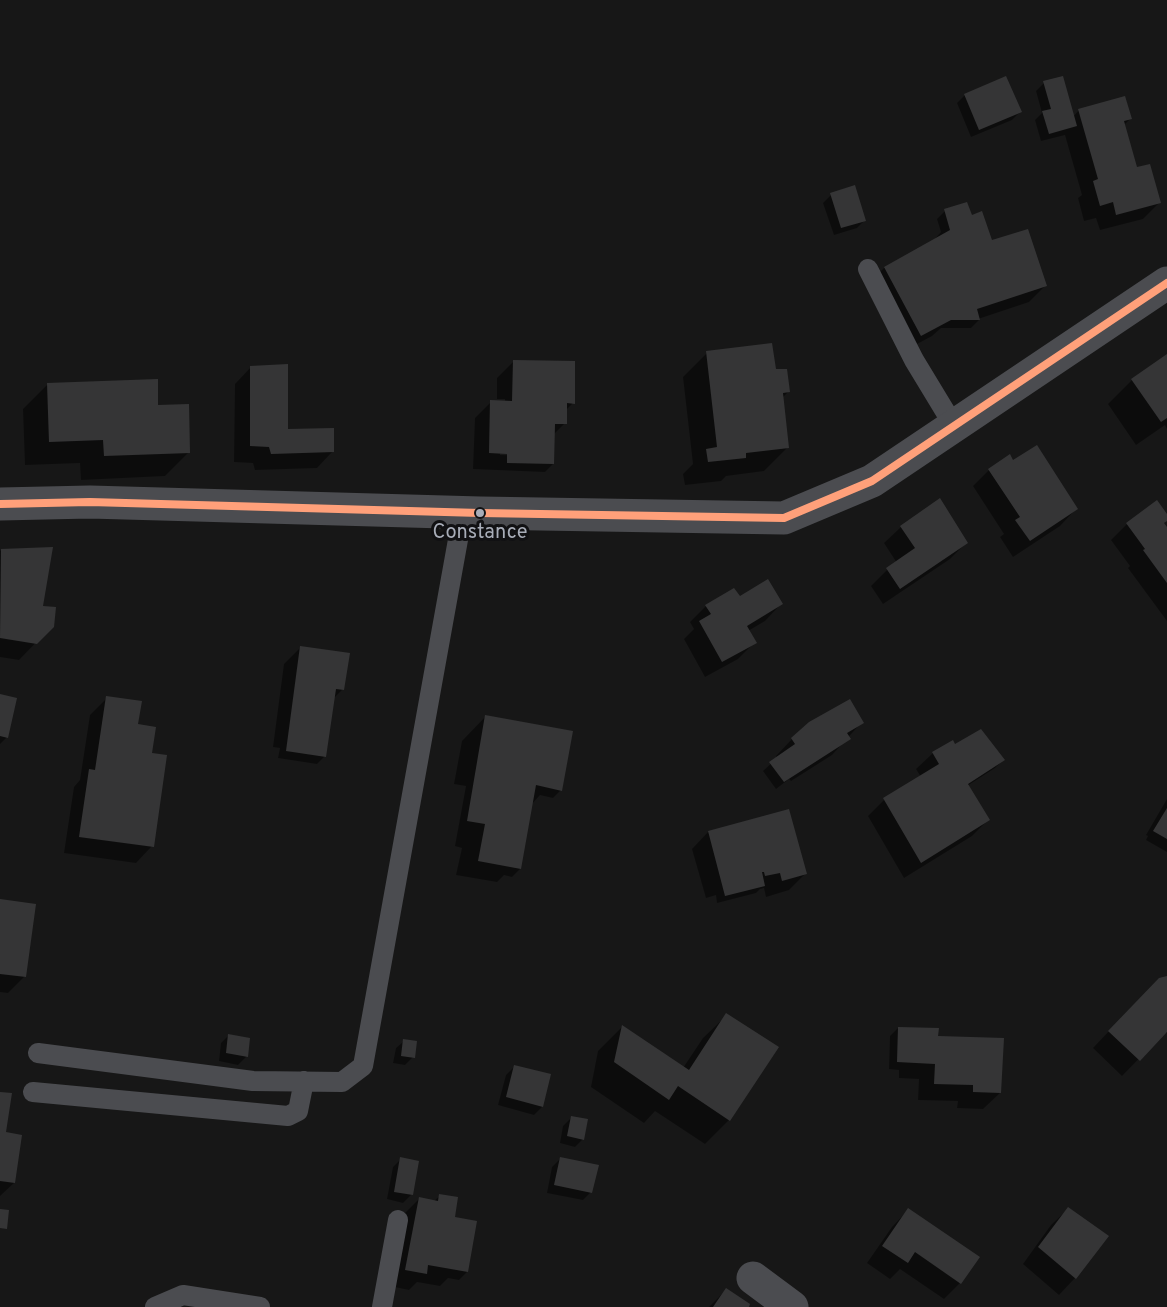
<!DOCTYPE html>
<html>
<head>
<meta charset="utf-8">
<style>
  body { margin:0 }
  canvas { display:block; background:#171717 }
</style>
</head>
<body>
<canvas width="1167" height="1307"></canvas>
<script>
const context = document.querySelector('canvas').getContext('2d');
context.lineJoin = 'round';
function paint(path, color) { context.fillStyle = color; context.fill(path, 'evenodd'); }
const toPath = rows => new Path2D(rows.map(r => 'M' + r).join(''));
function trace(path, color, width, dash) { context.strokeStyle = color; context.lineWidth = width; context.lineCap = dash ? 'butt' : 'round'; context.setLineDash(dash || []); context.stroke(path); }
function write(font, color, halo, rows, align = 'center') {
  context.font = font + ' Overpass,sans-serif'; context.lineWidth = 6; context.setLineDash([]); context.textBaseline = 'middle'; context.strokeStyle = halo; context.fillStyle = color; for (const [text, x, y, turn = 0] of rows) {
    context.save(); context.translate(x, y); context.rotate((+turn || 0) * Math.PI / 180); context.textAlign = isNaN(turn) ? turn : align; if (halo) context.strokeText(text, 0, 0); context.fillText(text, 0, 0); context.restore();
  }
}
paint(toPath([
  [1044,83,1073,117,1079,110,1130,119,1124,125,1136,169,1160,202,1143,219,1100,230,1096,218,1084,221,1078,198,1082,195,1065,135,1041,141,1035,120,1042,113,1036,91],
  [965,95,1020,112,1012,120,971,137,957,103],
  [831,195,865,220,857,228,834,235,823,203],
  [945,211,971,217,991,242,1045,286,1029,302,978,319,979,320,971,328,941,328,932,336,904,351,868,284,884,268,933,241,941,232,937,219],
  [707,353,774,371,788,392,782,398,788,447,764,471,726,476,721,481,685,485,683,474,693,464,683,377],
  [1167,356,1167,429,1165,425,1136,445,1108,404,1132,380],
  [514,361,573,403,565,411,565,423,553,435,553,464,545,472,473,469,475,418,491,402,505,402,505,399,497,399,497,378],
  [500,452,539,456,500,455],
  [251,367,286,431,333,451,317,468,255,470,253,463,234,462,235,384],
  [47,385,157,407,189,452,165,476,81,480,80,463,25,465,23,409],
  [1013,462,1076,509,1060,526,1013,557,1000,537,1004,534,973,486,989,470],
  [1167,516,1167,520,1163,524,1167,530,1167,621,1128,568,1130,566,1111,540,1127,524],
  [901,527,966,543,950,559,883,604,871,586,887,570,897,563,884,543],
  [1,550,41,607,52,626,19,660,0,657,0,551],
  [781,604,765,621,748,631,755,642,738,659,705,677,684,639,694,629,690,622,706,606],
  [301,647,343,689,335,697,333,697,325,756,317,764,278,758,280,748,273,747,284,664],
  [0,695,7,737,0,744],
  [107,698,137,725,150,754,152,846,136,863,64,853,74,787,80,780,90,715],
  [486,716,561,790,553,798,540,795,531,805,520,869,512,877,504,875,497,882,456,875,462,848,455,846,466,786,454,784,462,741],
  [862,722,832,755,791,781,789,779,776,789,763,771,777,758,776,756,792,739],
  [955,746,1003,760,995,768,967,786,988,820,972,836,904,878,868,816,884,800,921,777,916,769,933,753],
  [1167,799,1167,852,1146,840,1148,836,1146,835],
  [788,811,805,874,789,890,766,897,764,888,760,889,756,893,717,903,716,895,706,898,692,849,708,832],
  [0,901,25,976,8,993,0,992],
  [1167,977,1167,1033,1163,1034,1122,1076,1093,1048,1142,996],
  [727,1015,729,1120,705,1144,655,1111,644,1123,591,1087,598,1051,622,1027,683,1068,703,1038],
  [898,1028,937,1037,1000,1093,983,1109,957,1108,958,1101,918,1100,919,1079,899,1078,899,1070,889,1069,890,1036],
  [229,1035,246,1057,238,1065,219,1061,221,1043],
  [404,1041,413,1057,405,1065,393,1063,396,1048],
  [514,1067,549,1075,542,1107,534,1115,498,1105,506,1075],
  [0,1093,4,1133,14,1183,0,1196],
  [571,1118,583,1139,575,1147,560,1143,563,1126],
  [401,1159,411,1195,403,1203,387,1199,393,1167],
  [560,1159,591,1192,583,1200,547,1193,552,1167],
  [440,1196,453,1218,467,1272,459,1280,448,1278,440,1286,417,1282,409,1290,390,1286,403,1215,419,1199,434,1201],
  [1068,1209,1075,1278,1059,1295,1023,1264,1051,1225],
  [908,1210,960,1283,944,1299,900,1269,890,1279,867,1263,892,1227],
  [726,1290,747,1307,709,1307]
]), '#0007');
paint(toPath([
  [1006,76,1022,112,979,130,964,94],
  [1063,76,1077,126,1049,134,1042,111,1051,109,1043,81],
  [1125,96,1132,119,1124,121,1137,167,1150,164,1161,203,1116,215,1113,202,1100,206,1093,181,1098,179,1078,109],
  [855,185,866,221,841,228,830,193],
  [967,202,972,215,982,211,992,240,1028,229,1047,286,977,309,980,320,951,320,921,336,884,267,950,230,944,209],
  [772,343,776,369,787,369,790,392,783,393,789,448,746,453,746,458,708,462,706,449,717,447,706,351],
  [1167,354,1167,418,1161,422,1131,379],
  [513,360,575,361,575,404,567,403,567,424,555,424,554,464,507,463,507,454,489,453,490,400,512,401],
  [288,364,288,429,334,428,334,452,271,454,269,447,250,446,250,366],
  [158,379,158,405,189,404,190,453,104,456,103,440,49,442,47,383],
  [1037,445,1078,509,1030,541,1015,520,1020,517,988,469,1010,454,1013,460],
  [940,498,968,543,900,589,886,568,915,548,900,526],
  [1157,500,1167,514,1167,521,1164,523,1167,527,1167,583,1143,550,1145,549,1126,523],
  [53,547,43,606,56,607,54,627,37,644,0,638,1,549],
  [768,579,783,604,747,626,757,643,722,662,699,621,711,614,705,605,734,588,740,596],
  [300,646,350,653,344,690,336,689,326,757,286,751],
  [0,694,17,698,8,738,0,736],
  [106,696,142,701,138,724,156,727,152,753,167,755,154,847,79,837,89,769,95,770],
  [850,699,864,723,847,733,851,739,784,782,769,762,795,744,791,738,809,722],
  [485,715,573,731,562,791,536,785,521,869,478,861,485,824,467,821],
  [981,729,1005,760,968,784,990,820,921,863,883,798,939,764,932,752,953,740,955,744],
  [1167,808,1167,839,1153,831],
  [789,809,807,874,782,881,780,873,765,876,764,872,762,872,765,886,725,896,708,831],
  [0,899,36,904,26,977,0,974],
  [1167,976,1167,1032,1140,1061,1108,1031,1159,978],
  [726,1013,779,1047,730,1121,678,1086,669,1100,614,1062,622,1025,689,1070],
  [898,1027,939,1028,938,1036,1004,1038,1001,1093,973,1092,973,1085,934,1084,935,1064,897,1062],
  [228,1034,250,1038,248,1057,226,1053],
  [403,1039,417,1041,415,1058,401,1056],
  [514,1065,551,1074,543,1107,506,1097],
  [0,1092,12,1093,6,1132,22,1135,15,1183,0,1181],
  [571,1116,588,1119,584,1140,567,1136],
  [400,1157,419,1161,413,1195,394,1192],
  [560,1157,599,1165,592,1193,554,1185],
  [439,1194,458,1197,455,1217,477,1221,468,1272,428,1265,427,1274,405,1270,419,1197,438,1201],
  [1068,1207,1109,1236,1076,1279,1038,1247],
  [908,1208,980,1257,961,1284,915,1252,908,1263,882,1246],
  [0,1209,9,1210,7,1229,0,1228],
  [726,1288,750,1304,749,1307,713,1307]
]), '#353536');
trace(toPath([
  [868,269,914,360,954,426],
  [38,1053,253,1081,342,1082,363,1066,463,512],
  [33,1092,288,1116,298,1111,304,1081],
  [155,1307,183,1295,260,1307],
  [382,1307,398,1220]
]), '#4b4c50', 20);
trace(toPath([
  [0,504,90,502,480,513,784,518,872,481,1167,283],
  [753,1278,792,1307]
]), '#4b4c50', 33);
trace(toPath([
  [0,504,90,502,480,513,784,518,872,481,1167,283]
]), '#ffa07a', 8);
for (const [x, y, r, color] of [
  [480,513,5,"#a8adb8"]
]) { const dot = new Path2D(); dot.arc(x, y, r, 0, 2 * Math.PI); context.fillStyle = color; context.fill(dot); trace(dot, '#111113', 2); }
write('20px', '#a8adb8', '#111113', [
  ["Constance",480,534]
]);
</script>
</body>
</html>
